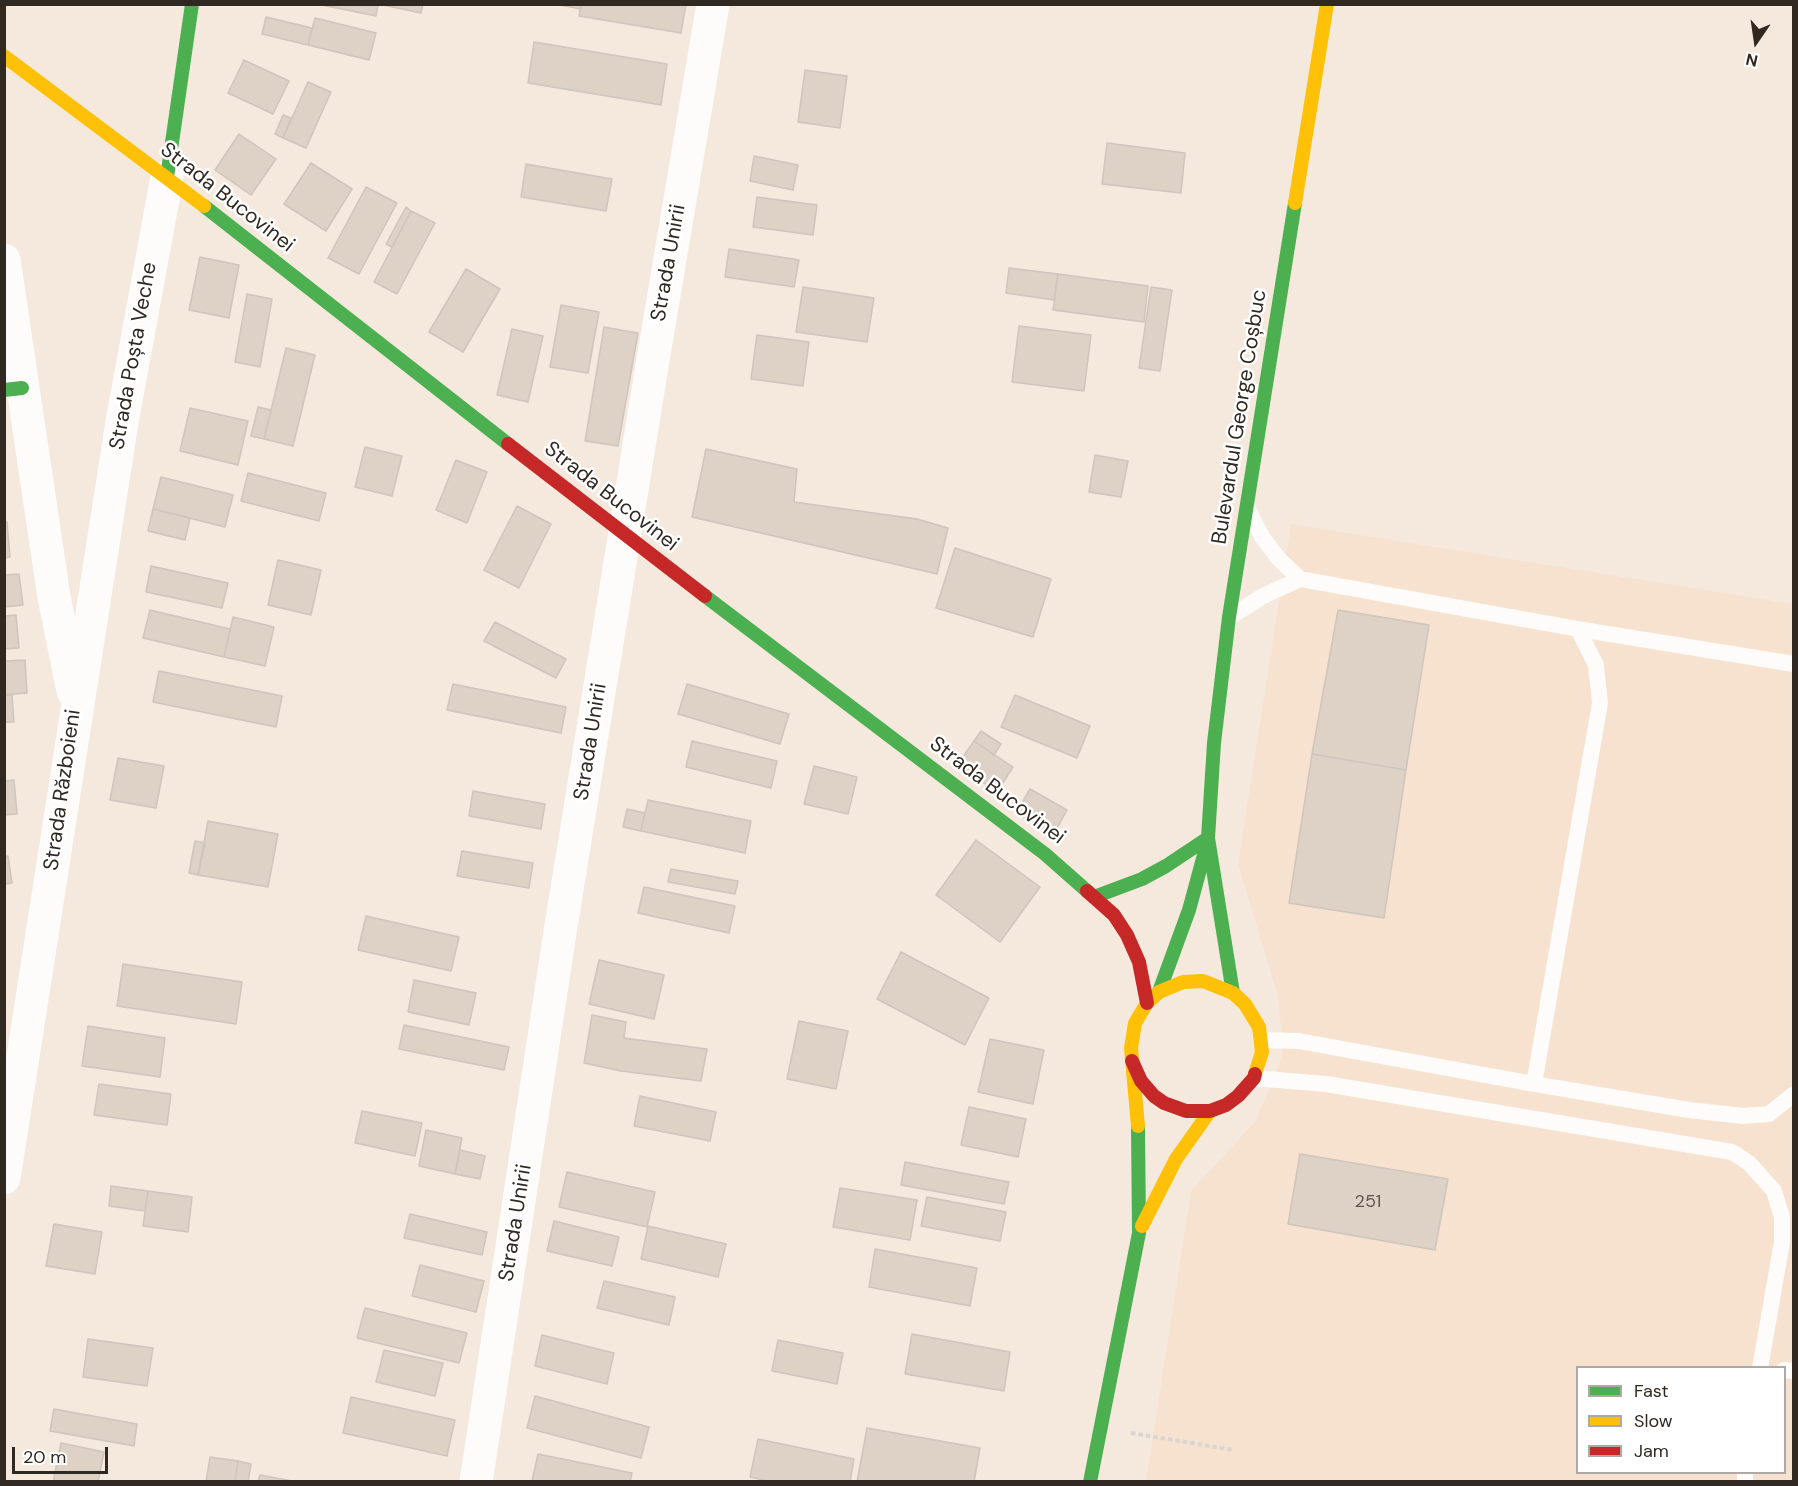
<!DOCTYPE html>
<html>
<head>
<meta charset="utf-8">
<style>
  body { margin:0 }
  #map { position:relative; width:1798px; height:1486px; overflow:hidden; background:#f5e9de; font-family:"DM Sans",sans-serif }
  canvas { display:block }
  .frame { position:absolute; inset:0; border:6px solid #302921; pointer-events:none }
  .legend { position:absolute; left:1576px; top:1366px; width:210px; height:108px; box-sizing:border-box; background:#fff; border:2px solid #aca9a6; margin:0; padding:8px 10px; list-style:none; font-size:18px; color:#302921 }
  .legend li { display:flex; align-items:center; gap:12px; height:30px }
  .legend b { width:30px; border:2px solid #aca9a6 }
  .north { position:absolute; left:1726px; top:12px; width:60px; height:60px; -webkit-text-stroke:4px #fff; paint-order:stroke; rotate:193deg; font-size:16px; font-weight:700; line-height:24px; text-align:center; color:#302921 }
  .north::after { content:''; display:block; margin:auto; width:21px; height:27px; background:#302921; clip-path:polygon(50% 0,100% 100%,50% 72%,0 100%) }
  .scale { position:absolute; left:12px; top:1447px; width:96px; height:27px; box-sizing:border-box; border:3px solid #302921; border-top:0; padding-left:8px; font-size:18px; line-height:21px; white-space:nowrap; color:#302921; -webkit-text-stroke:4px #fff; paint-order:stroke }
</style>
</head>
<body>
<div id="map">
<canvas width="1798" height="1486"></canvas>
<div class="frame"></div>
<ul class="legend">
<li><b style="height:8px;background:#4caf50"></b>Fast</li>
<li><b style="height:8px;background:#ffc107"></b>Slow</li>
<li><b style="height:8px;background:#c62828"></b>Jam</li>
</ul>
<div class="north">N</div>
<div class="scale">20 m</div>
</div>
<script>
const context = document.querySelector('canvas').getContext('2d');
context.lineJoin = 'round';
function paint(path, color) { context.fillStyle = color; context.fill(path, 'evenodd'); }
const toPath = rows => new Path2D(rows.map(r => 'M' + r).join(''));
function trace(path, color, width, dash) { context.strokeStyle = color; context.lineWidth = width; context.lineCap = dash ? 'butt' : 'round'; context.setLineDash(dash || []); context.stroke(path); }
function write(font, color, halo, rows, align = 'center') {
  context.font = font + ' "DM Sans",sans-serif'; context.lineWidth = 5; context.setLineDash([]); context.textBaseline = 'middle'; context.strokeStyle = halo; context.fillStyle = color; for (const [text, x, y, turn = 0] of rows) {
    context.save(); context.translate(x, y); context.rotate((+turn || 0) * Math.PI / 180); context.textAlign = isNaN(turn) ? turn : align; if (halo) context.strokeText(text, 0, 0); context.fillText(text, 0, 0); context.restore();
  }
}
paint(toPath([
  [1291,524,1793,604,1793,1481,1146,1482,1191,1191,1255,1122,1279,1066,1283,1049,1278,996,1238,864],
  [1578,1368,1784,1368,1784,1472,1578,1472]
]), '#f6e2cf');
const building = toPath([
  [317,4,378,4,376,16,317,4],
  [378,4,423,4,421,13,378,4],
  [554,4,581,4,581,9,554,4],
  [581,4,686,4,681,33,579,16,581,4],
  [266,17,312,28,308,45,262,34,266,17],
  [315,18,376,33,369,60,308,45,315,18],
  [534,42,667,64,661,105,528,83,534,42],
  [244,60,289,81,273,114,228,93,244,60],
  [805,70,847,76,840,128,798,122,805,70],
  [308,82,331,92,306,148,283,138,308,82],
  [283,115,291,118,283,138,275,134,283,115],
  [239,134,276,159,251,195,215,170,239,134],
  [1107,143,1185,153,1181,193,1102,184,1107,143],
  [754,156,798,165,793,190,750,181,754,156],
  [311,163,352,189,326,231,284,204,311,163],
  [526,164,612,179,606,211,521,197,526,164],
  [366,187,397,203,359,274,328,258,366,187],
  [757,197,817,205,813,235,753,227,757,197],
  [406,207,411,211,392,247,386,244,406,207],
  [411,211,435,223,397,294,374,282,411,211],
  [729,249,799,260,794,287,725,277,729,249],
  [200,257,239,265,229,318,189,310,200,257],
  [1009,268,1058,274,1054,300,1006,293,1009,268],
  [466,269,500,289,463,352,429,332,466,269],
  [1058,274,1148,286,1144,322,1053,310,1058,274],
  [803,287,874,298,867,342,796,332,803,287],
  [1151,287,1172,290,1160,371,1139,368,1151,287],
  [247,294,272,299,260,367,235,362,247,294],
  [561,305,599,312,588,373,550,367,561,305],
  [1019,326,1091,335,1084,391,1012,382,1019,326],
  [604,327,638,333,618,446,585,441,604,327],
  [512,329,543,336,528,402,497,395,512,329],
  [757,335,809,342,803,386,751,379,757,335],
  [286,348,315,355,293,446,264,439,286,348],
  [258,407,271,410,264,439,251,436,258,407],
  [190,408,248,421,238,465,180,451,190,408],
  [365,447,402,456,392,496,355,487,365,447],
  [706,449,797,469,794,502,917,519,948,528,937,574,692,517,706,449],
  [1095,455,1128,461,1121,497,1089,492,1095,455],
  [456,460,487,472,467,523,436,510,456,460],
  [248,473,326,493,319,521,241,501,248,473],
  [161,477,233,495,225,527,153,509,161,477],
  [517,506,551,524,519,588,484,570,517,506],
  [153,509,190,518,185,540,148,531,153,509],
  [4,522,7,522,10,557,4,558,4,522],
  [955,548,1051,579,1033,637,936,608,955,548],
  [278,560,321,570,311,615,268,605,278,560],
  [151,566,228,583,222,608,146,592,151,566],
  [19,574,23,605,4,607,4,575,19,574],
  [150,610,230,629,224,657,143,638,150,610],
  [1338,610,1429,625,1406,770,1312,754,1338,610],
  [16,615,19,648,4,649,4,616,16,615],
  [233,617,274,627,265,666,224,657,233,617],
  [495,622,566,659,556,678,484,641,495,622],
  [25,660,27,693,4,695,4,661,25,660],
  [159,671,282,696,276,727,153,702,159,671],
  [453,684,566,707,561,733,447,710,453,684],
  [687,684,789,714,780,744,678,714,687,684],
  [4,695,12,695,14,722,4,722,4,695],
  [1015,695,1090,726,1077,758,1001,727,1015,695],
  [981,731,1001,744,994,755,974,741,981,731],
  [692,741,777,761,771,788,686,767,692,741],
  [974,741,1013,767,997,792,957,765,974,741],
  [1312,754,1406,770,1384,918,1289,903,1312,754],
  [118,758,164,766,156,808,110,800,118,758],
  [814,766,857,777,848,814,804,804,814,766],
  [14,780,17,814,4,815,4,781,14,780],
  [1030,789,1067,810,1054,834,1016,813,1030,789],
  [473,791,545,804,541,829,469,816,473,791],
  [648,800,751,821,745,853,641,831,648,800],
  [627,809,645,813,641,831,623,827,627,809],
  [208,821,278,834,268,887,198,875,208,821],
  [976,840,1040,887,1000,942,936,895,976,840],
  [195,841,205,843,198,875,189,873,195,841],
  [462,851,533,863,529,888,457,876,462,851],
  [8,856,12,883,4,884,4,857,8,856],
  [671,869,738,881,735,894,668,882,671,869],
  [644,887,735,906,729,933,638,913,644,887],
  [366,916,459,937,451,971,358,950,366,916],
  [901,952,989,998,965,1045,877,999,901,952],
  [599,960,664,975,654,1019,589,1004,599,960],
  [123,964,242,982,236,1024,117,1006,123,964],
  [414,980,476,993,469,1025,408,1012,414,980],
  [592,1015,626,1022,624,1038,707,1049,701,1081,621,1071,584,1063,592,1015],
  [799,1021,848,1031,836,1089,787,1079,799,1021],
  [404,1025,509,1047,504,1070,399,1049,404,1025],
  [88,1026,165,1038,160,1077,82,1066,88,1026],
  [990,1039,1044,1050,1033,1104,978,1092,990,1039],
  [99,1084,171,1094,167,1125,94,1115,99,1084],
  [640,1096,716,1112,710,1141,634,1126,640,1096],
  [969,1107,1026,1119,1018,1157,961,1145,969,1107],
  [362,1111,422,1123,415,1156,355,1143,362,1111],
  [426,1130,462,1138,455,1174,419,1166,426,1130],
  [460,1150,485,1156,480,1179,455,1174,460,1150],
  [1300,1154,1448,1179,1435,1250,1288,1224,1300,1154],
  [905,1162,1009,1182,1004,1204,901,1185,905,1162],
  [567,1172,655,1192,647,1227,559,1207,567,1172],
  [111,1186,148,1191,145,1211,109,1206,111,1186],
  [840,1188,917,1200,910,1240,833,1227,840,1188],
  [148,1191,192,1197,188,1232,143,1226,148,1191],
  [927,1197,1006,1212,1000,1241,921,1226,927,1197],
  [410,1214,487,1232,482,1255,404,1238,410,1214],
  [554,1221,619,1237,612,1266,547,1251,554,1221],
  [54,1224,102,1232,95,1274,46,1266,54,1224],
  [648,1226,726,1244,718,1277,641,1259,648,1226],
  [875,1249,977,1268,970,1306,869,1287,875,1249],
  [420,1265,484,1281,476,1312,412,1296,420,1265],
  [604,1281,675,1297,669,1325,597,1308,604,1281],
  [365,1308,467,1333,459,1363,357,1338,365,1308],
  [912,1334,1010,1352,1004,1391,905,1374,912,1334],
  [542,1335,614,1353,607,1384,535,1366,542,1335],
  [88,1339,153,1348,147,1386,83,1377,88,1339],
  [778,1340,843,1353,837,1384,772,1371,778,1340],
  [384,1350,443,1363,435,1396,376,1382,384,1350],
  [535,1396,649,1427,641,1458,527,1428,535,1396],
  [351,1397,455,1420,447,1456,343,1433,351,1397],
  [54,1409,137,1424,134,1446,50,1431,54,1409],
  [867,1428,980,1448,974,1482,857,1482,867,1428],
  [758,1439,854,1459,850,1482,772,1482,750,1477,758,1439],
  [61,1443,104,1452,98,1482,53,1482,61,1443],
  [538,1454,632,1473,630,1482,532,1481,538,1454],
  [210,1457,238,1461,235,1482,206,1482,210,1457],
  [238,1461,251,1464,248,1482,235,1482,238,1461],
  [260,1475,292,1481,291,1482,258,1482,260,1475]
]);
paint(building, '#ded1c6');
trace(building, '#cec5bd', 1.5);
trace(toPath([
  [1131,1433,1234,1450]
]), '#d8d5d2', 4, [4.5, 3]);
trace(toPath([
  [1300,579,1578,629,1794,664],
  [1230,617,1263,596,1300,579,1278,558,1262,537,1249,511],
  [1261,1040,1299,1041,1534,1084,1689,1110,1743,1116,1769,1114,1794,1094],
  [1254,1078,1326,1084,1732,1152,1749,1163,1774,1191,1782,1217,1782,1242,1760,1368],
  [1534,1084,1600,703,1596,665,1578,629],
  [1784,1370,1794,1371],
  [1745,1482,1745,1472]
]), '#fefcfa', 16);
trace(toPath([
  [4,260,54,597,73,691],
  [4,1178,122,422,167,177],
  [476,1482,561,926,652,366,713,4]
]), '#fefcfa', 33);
trace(toPath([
  [167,177,192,4],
  [204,206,508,444],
  [4,390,22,388],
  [705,596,1045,854,1087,891],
  [1094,897,1142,879,1166,866,1208,838],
  [1159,992,1189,910,1205,851],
  [1233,993,1208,838,1214,743,1229,617,1295,203],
  [1090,1482,1139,1233,1138,1126]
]), '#4caf50', 14);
trace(toPath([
  [4,56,204,206],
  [1295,203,1327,4],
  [1138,1126,1131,1048,1135,1023,1147,1003,1159,992,1183,982,1203,981,1233,993,1245,1004,1259,1027,1262,1052,1255,1074],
  [1142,1226,1176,1159,1210,1111]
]), '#ffc107', 14);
trace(toPath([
  [508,444,705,596],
  [1087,891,1114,915,1127,935,1139,962,1147,1003],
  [1132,1061,1141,1081,1154,1096,1164,1103,1186,1111,1210,1111,1226,1105,1238,1096,1254,1078,1255,1074]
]), '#c62828', 14);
write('18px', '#5e564d', null, [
  ["251",1368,1202]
]);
write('21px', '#302921', '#fff', [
  ["Strada Bucovinei",227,198,38],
  ["Strada Unirii",669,263,-80],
  ["Strada Poșta Veche",134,356,-80],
  ["Bulevardul George Coșbuc",1240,417,-81],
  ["Strada Bucovinei",611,497,38],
  ["Strada Unirii",591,742,-81],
  ["Strada Războieni",63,790,-82],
  ["Strada Bucovinei",997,791,37],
  ["Strada Unirii",516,1223,-81]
]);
</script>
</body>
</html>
